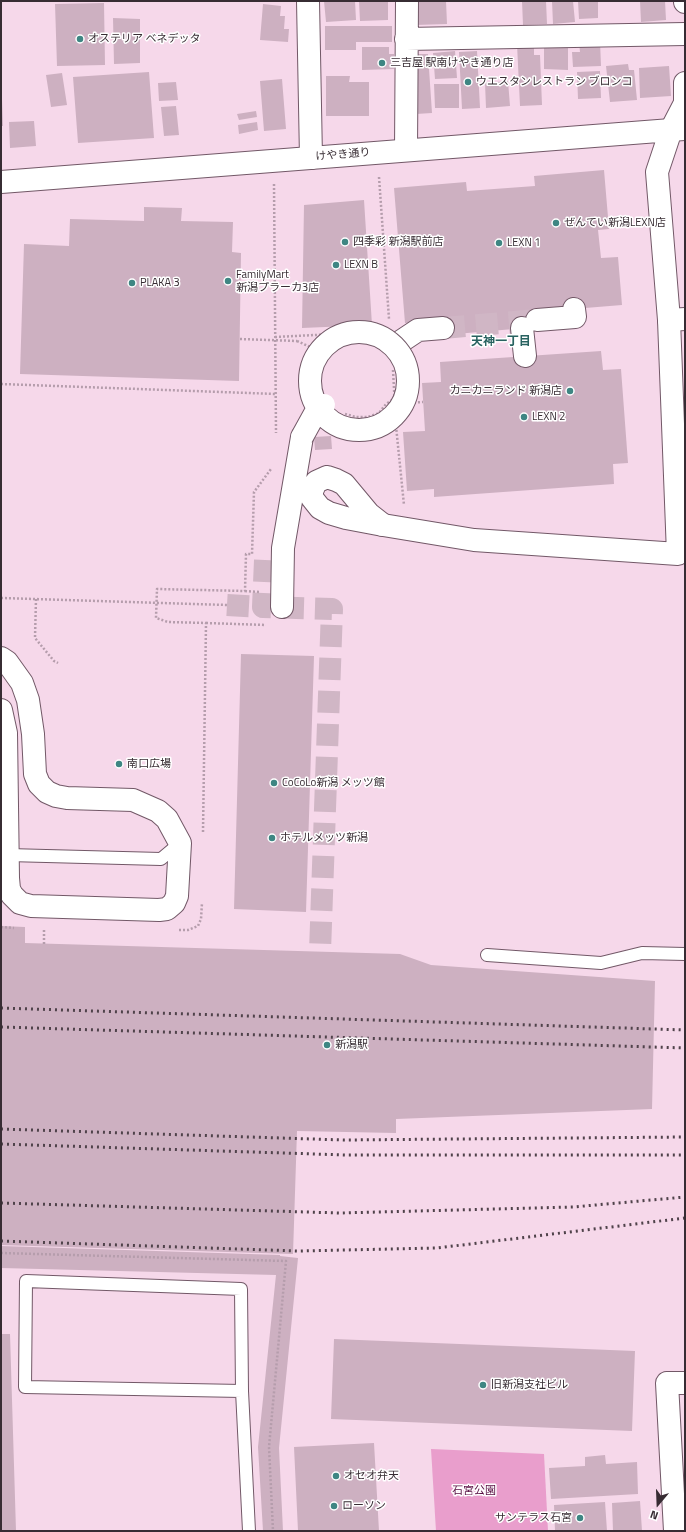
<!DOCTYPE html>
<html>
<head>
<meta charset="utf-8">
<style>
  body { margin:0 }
  #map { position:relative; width:686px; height:1532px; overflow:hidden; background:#f6d8ea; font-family:"Titillium Web",sans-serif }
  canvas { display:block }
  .frame { position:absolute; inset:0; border:2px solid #372c33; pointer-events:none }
  .north { position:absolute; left:638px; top:1484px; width:40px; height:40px; -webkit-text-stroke:3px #fff; paint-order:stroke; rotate:199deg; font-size:11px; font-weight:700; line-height:16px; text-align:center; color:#372c33 }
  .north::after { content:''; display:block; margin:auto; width:14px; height:18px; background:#372c33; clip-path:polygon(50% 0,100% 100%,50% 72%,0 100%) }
</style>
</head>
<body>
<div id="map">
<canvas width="686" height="1532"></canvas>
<div class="frame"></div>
<div class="north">N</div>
</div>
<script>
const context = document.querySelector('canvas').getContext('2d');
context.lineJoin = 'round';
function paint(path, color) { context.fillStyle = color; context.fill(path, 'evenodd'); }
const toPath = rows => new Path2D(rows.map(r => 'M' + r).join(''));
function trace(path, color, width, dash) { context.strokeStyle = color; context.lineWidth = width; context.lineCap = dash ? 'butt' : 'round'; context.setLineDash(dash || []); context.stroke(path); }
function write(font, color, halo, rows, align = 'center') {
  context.font = font + ' "Titillium Web","Noto Sans JP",sans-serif'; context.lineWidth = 3; context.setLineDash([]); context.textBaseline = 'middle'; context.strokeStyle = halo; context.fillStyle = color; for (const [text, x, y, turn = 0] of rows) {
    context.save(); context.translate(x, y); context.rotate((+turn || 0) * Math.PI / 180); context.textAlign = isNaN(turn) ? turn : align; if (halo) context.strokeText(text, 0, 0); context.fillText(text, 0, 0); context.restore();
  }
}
paint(toPath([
  [431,1449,544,1454,548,1531,436,1531]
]), '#e99ecc');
paint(toPath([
  [324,1,355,1,356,20,326,22],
  [359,1,388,1,388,20,360,21],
  [413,1,446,1,447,24,415,25],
  [522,1,546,1,547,24,523,25],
  [552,1,573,1,575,22,553,24],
  [578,1,598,1,598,18,579,19],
  [640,1,665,1,666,20,641,22],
  [104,3,105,65,57,66,55,4],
  [263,4,281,6,280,16,285,16,284,29,289,29,288,42,260,40],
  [113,18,140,19,140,63,114,64],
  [325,26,392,26,392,42,356,42,356,50,325,50],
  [600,41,601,66,573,67,572,52,580,52,579,42],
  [534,43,534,55,540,55,542,105,520,106,517,44],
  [544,44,568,45,568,70,544,69],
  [362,47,389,47,389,54,394,54,394,69,362,70],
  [455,51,457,78,435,79,433,53],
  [477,51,480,108,462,109,459,52],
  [412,54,428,54,432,113,416,114],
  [628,64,629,70,634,70,637,100,610,102,606,66],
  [669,66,671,96,640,98,639,68],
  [600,71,601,98,578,99,577,72],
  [149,72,154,138,78,143,73,77],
  [62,73,67,105,51,107,46,75],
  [326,76,350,76,349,82,369,82,369,116,326,116],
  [282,79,286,129,264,131,260,81],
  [508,81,510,106,486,108,485,83],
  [176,82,178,100,159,101,158,83],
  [434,84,459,84,459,108,435,108],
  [1,99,2,99,3,126,1,126],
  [176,106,179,135,164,136,161,107],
  [256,111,257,117,239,120,237,114],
  [34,121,36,146,10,148,9,122],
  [257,122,258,130,239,134,238,125],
  [604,170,609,229,598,230,601,258,618,257,622,305,536,312,537,327,444,335,443,322,405,323,394,188,466,182,467,191,535,186,534,176],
  [364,200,372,325,302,328,304,205],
  [144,207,182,208,181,221,233,222,232,252,241,253,239,381,20,374,24,244,69,246,70,219,144,221],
  [601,351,603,370,621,369,628,463,613,464,614,484,434,497,434,489,407,491,403,432,425,431,422,383,441,382,440,362],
  [331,436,332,449,315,450,314,437],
  [241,654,314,656,306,912,234,909],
  [1,926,25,927,25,943,400,954,431,965,655,981,652,1109,396,1119,396,1133,297,1131,293,1254,1,1245],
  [1,1246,280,1255,280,1256,298,1258,279,1448,283,1531,263,1531,258,1447,276,1275,1,1268],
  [1,1334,10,1334,16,1531,1,1531],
  [334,1339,635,1351,632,1431,331,1419],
  [374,1443,379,1531,298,1531,294,1447],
  [605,1455,606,1464,637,1462,638,1494,551,1499,549,1468,585,1466,585,1457],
  [640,1501,642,1531,613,1531,612,1503],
  [605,1502,607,1531,555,1531,554,1505]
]), '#cdb0c1');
trace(toPath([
  [443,328,537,320],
  [265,560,263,607,332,609,320,952],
  [227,605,263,607]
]), '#d0b6c5', 22, [22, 11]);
const lane = toPath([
  [8,855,161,859,180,843],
  [487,955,601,963,642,953,685,954],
  [242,1391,25,1387,26,1281,241,1289,242,1391,249,1531]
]);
const street = toPath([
  [308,1,311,158],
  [685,1,685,2],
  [406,39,685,34],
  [671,130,685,103,685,83],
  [406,150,407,1],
  [537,320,575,317,574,309],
  [669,320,685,319],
  [522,328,525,356],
  [394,346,418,330,443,328],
  [327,477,336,480,344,484,369,514,383,525,346,518,329,513,320,508,312,498,312,491,316,482,327,477],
  [282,607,283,548,302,437],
  [675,1531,667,1383,685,1383]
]);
const secondary = toPath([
  [1,182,684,129],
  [383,525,474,540,678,554,669,320,657,172,671,130],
  [1,658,7,662,22,683,28,700,33,734,35,774,39,784,47,792,56,796,67,798,133,800,158,811,167,819,180,843,177,896,174,903,167,909,159,910,31,906,20,903,12,895,9,889,8,878,6,733,1,710]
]);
trace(lane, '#725867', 14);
trace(street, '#725867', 24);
trace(secondary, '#725867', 24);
trace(toPath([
  [379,177,389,319],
  [274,184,276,433],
  [275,337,375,332],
  [297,341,319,351],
  [393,370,396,426,404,505],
  [1,384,276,394],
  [402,403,423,402],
  [345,414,356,417,368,417,379,413,386,404,395,398],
  [335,429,396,426],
  [245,591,259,592],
  [1,598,227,605],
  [36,599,35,638,54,661,58,663],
  [206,623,266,625],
  [203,832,206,623,168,622,156,618,157,589,245,591,246,554,252,554,254,492,271,469],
  [1,927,14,928],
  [179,930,188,930,198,926,201,919,202,903],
  [44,944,44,930],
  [1,1253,286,1261,269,1447,273,1531]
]), '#b59dac', 2.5, [2, 2]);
trace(lane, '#fff', 12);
trace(street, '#fff', 22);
trace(secondary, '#fff', 22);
trace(toPath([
  [1,1008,685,1030],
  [1,1027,685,1048],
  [1,1129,343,1140,685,1137],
  [1,1144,346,1155,685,1155],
  [1,1203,340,1213,573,1207,685,1197],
  [1,1241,298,1251,437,1248,685,1218]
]), '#4f424a', 3, [2, 4]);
const streetBridge = toPath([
  '310 381a49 49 0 1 1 98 0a49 49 0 1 1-98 0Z',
  [302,437,318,408,324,405]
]);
trace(streetBridge, '#725867', 24, []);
trace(toPath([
  [240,339,297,341]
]), '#b59dac', 2.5, [2, 2]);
trace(streetBridge, '#fff', 22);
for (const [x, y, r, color] of [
  [80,39,4,"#3e8683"],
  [382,63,4,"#3e8683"],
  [468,82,4,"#3e8683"],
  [556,223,4,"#3e8683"],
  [345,242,4,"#3e8683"],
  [499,243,4,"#3e8683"],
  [336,265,4,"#3e8683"],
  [228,281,4,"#3e8683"],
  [132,283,4,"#3e8683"],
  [570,391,4,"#3e8683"],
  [524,417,4,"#3e8683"],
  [119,764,4,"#3e8683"],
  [274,783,4,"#3e8683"],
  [272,838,4,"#3e8683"],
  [327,1045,4,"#3e8683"],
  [483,1385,4,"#3e8683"],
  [336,1476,4,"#3e8683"],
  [334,1506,4,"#3e8683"],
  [580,1518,4,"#3e8683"]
]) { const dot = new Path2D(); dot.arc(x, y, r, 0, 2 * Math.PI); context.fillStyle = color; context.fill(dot); trace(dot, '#fff', 1.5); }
write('11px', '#372c33', '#fff', [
  ["オステリア ベネデッタ",88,39],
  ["三吉屋 駅南けやき通り店",390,63],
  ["ウエスタンレストラン ブロンコ",476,82],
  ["ぜんてい新潟LEXN店",564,223],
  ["四季彩 新潟駅前店",353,242],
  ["LEXN 1",507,243],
  ["LEXN B",344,265],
  ["FamilyMart",236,275],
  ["新潟プラーカ3店",236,288],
  ["PLAKA 3",140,283],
  ["カニカニランド 新潟店",562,391,"right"],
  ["LEXN 2",532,417],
  ["南口広場",127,764],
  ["CoCoLo新潟 メッツ館",282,783],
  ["ホテルメッツ新潟",280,838],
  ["新潟駅",335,1045],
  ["旧新潟支社ビル",491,1385],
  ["オセオ弁天",344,1476],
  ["ローソン",342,1506],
  ["サンテラス石宮",572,1518,"right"]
], 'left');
write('11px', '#372c33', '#fff', [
  ["けやき通り",343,155,-5]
]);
write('11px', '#560c41', '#fff', [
  ["石宮公園",474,1491]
]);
write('bold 12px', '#286260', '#fff', [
  ["天神一丁目",501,342]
]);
</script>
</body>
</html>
